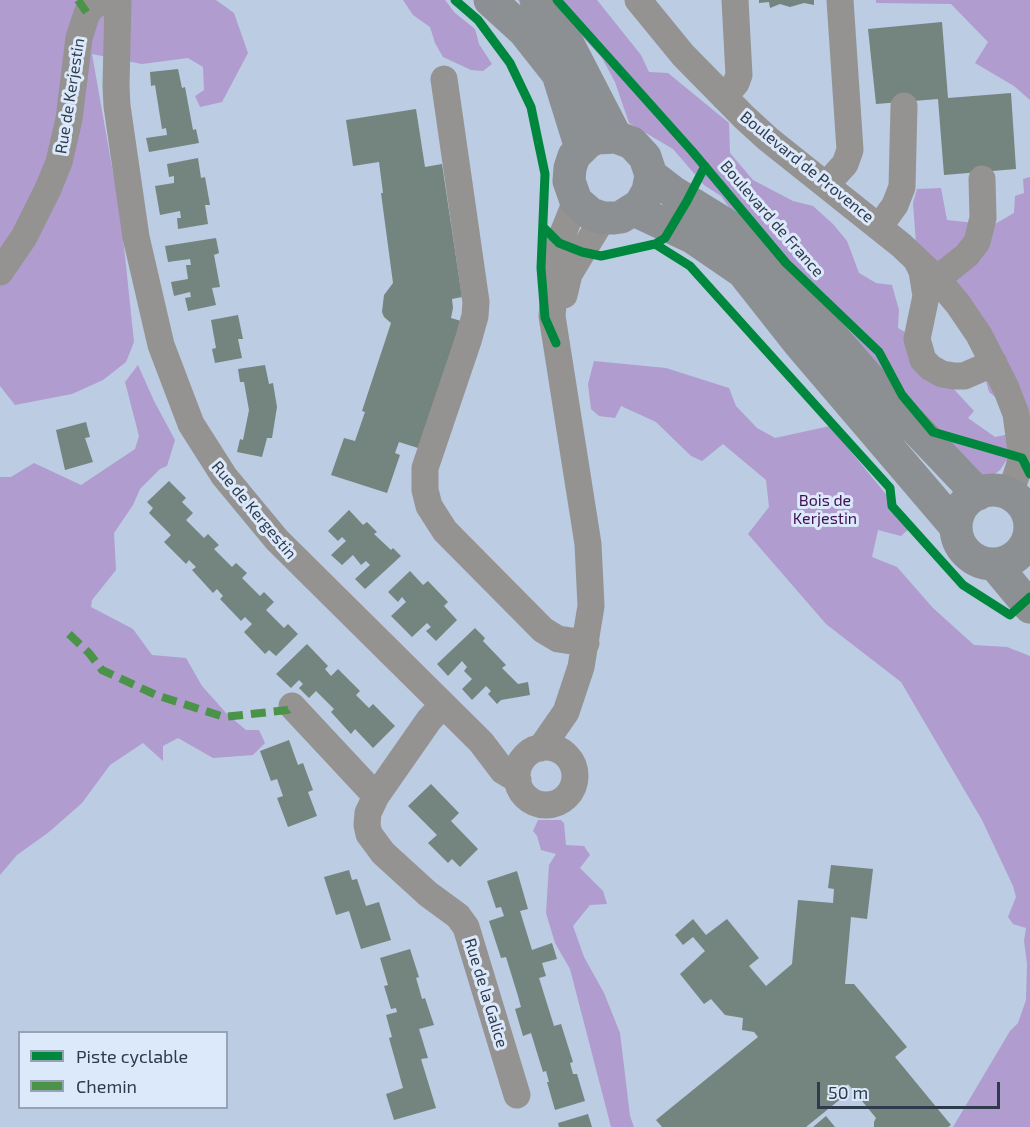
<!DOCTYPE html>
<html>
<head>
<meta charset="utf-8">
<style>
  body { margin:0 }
  #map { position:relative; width:1030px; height:1127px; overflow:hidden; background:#bbcce3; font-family:"Exo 2",sans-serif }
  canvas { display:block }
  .legend { position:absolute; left:18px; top:1031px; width:210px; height:78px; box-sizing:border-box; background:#dce9fb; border:2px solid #96a3b5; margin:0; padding:8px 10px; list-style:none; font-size:18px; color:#2e3b4c }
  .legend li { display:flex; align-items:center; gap:12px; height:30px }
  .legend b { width:30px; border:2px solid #96a3b5 }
  .scale { position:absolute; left:817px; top:1082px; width:183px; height:27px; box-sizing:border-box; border:3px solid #2e3b4c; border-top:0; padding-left:8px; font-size:18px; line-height:21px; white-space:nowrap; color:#2e3b4c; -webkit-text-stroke:4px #dce9fb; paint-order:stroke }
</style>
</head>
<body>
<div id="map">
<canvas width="1030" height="1127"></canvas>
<ul class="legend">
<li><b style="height:8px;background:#00873e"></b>Piste cyclable</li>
<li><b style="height:8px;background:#4b9348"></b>Chemin</li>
</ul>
<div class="scale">50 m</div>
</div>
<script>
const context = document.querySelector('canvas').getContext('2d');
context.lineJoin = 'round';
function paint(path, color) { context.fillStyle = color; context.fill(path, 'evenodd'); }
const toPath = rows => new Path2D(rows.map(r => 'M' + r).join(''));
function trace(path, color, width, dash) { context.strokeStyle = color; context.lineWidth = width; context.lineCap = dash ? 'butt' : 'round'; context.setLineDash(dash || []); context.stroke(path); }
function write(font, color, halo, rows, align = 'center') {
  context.font = font + ' "Exo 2",sans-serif'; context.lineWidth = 6; context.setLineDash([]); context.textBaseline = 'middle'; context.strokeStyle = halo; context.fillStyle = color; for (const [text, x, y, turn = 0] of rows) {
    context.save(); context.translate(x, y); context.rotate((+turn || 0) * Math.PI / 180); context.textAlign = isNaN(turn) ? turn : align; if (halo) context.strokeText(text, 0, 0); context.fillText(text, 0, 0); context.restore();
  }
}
paint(toPath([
  [0,0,216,0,234,13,248,53,222,102,200,107,195,96,204,90,203,67,188,58,142,64,92,54,121,218,134,342,126,362,103,380,72,394,15,405,0,386],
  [403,0,445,0,455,13,475,29,479,44,492,64,483,71,471,70,443,57,435,43,430,27,413,15],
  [518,0,597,0,641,55,649,72,668,73,729,123,730,153,753,180,793,201,813,206,833,224,847,241,859,273,876,283,892,285,899,310,898,328,917,339,950,385,974,411,968,418,995,437,1025,431,1012,411,989,392,981,363,916,244,913,203,917,189,941,188,947,220,975,223,988,228,1014,213,1015,196,1024,193,1023,179,1030,177,1030,478,1006,461,1000,470,991,477,969,476,746,231,721,196,704,185,673,149,629,123,615,82,602,58,568,21,554,39],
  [876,0,1030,0,1030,100,1014,86,975,63,988,42,951,4,876,3],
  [594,361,666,368,729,388,736,406,757,428,775,438,830,426,912,526,901,536,878,530,872,557,897,567,933,608,974,645,1007,647,1030,656,1030,1127,953,1127,1010,1031,1018,1023,1026,1000,1027,964,1024,941,1026,928,1013,924,1008,917,1016,897,1013,886,982,820,901,682,826,624,748,534,769,507,766,480,723,444,702,461,691,456,656,422,621,406,615,418,599,416,591,409,588,384],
  [138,365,154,401,175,440,167,466,160,469,140,489,133,505,114,533,116,570,92,600,91,607,133,629,152,655,186,658,202,686,227,714,246,730,259,730,265,743,253,755,213,758,178,738,163,746,163,761,143,743,110,765,82,803,49,832,17,855,0,875,0,477,11,477,34,463,81,485,135,449,139,436,125,382],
  [538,820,561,820,564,823,566,845,584,846,590,855,580,868,603,891,607,904,590,905,573,926,584,957,604,993,620,1033,630,1116,634,1127,611,1127,570,969,555,943,546,913,549,865,556,854,541,850,537,836,533,831]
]), '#b09ccf');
paint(toPath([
  [759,0,814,0,814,5,804,3,790,7,780,4,770,8,769,2,759,3],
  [942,22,948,98,1011,93,1016,169,944,175,938,99,876,104,868,29],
  [178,69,182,88,185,87,193,130,196,129,199,143,149,152,146,138,167,135,166,128,162,129,155,85,151,86,150,72],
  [416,109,425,167,442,164,462,297,452,299,453,308,451,318,461,321,418,448,399,442,395,453,400,455,387,493,331,475,344,438,355,441,365,412,362,411,391,323,384,317,382,312,384,295,393,283,381,193,383,193,379,162,353,166,346,120],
  [198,158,201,178,205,177,210,205,205,205,208,224,178,229,177,218,181,218,180,211,160,215,155,186,174,183,174,176,169,177,167,164],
  [216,238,219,253,214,255,220,287,212,288,216,305,188,311,185,298,191,297,190,292,174,296,171,282,188,279,186,265,191,265,190,259,168,262,165,246],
  [238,315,243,339,238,339,242,358,215,363,212,349,216,348,211,320],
  [265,365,269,384,273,383,277,407,272,438,267,438,262,457,237,452,240,439,243,440,249,410,244,382,240,382,238,369],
  [86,422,90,437,85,438,93,462,65,470,56,430],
  [169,481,186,498,182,502,193,513,186,520,204,538,208,534,219,545,214,549,232,567,236,563,247,573,242,578,260,596,264,592,274,602,266,610,284,628,288,624,298,634,276,656,269,650,265,654,244,632,252,624,245,617,241,621,220,599,223,596,217,589,213,593,192,570,196,567,189,560,186,564,164,542,171,535,149,513,153,508,147,502],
  [349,510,363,525,367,522,377,532,374,534,391,550,393,548,401,556,365,589,355,579,370,565,366,561,361,565,353,555,342,565,331,555,346,541,342,537,338,541,328,531],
  [410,571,423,585,428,581,448,602,444,606,457,620,436,641,426,631,431,627,427,623,412,637,391,616,406,602,402,597,398,602,388,592],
  [475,628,485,638,483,641,506,665,502,668,518,684,528,682,530,695,501,700,497,704,488,694,491,691,486,686,472,700,462,689,472,679,464,671,467,667,462,661,448,676,437,664],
  [307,644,328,666,325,669,331,676,338,669,360,691,356,695,369,708,373,704,395,726,373,748,355,729,351,734,331,712,334,709,316,691,309,698,299,688,303,684,299,680,291,688,276,674],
  [289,740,298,765,303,763,313,790,308,792,317,816,288,827,277,798,283,796,277,779,271,781,260,751],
  [431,784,459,813,451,821,478,849,460,867,452,859,448,863,428,843,437,835,408,806],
  [831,865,873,869,867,919,851,917,845,984,854,984,907,1047,895,1057,951,1125,948,1127,874,1127,874,1122,876,1118,848,1084,839,1092,843,1097,806,1127,662,1127,656,1120,758,1037,754,1032,742,1030,743,1018,725,1015,711,999,704,1004,680,974,705,951,693,937,683,945,675,935,693,919,706,935,727,919,759,958,749,966,766,986,792,964,798,900,833,903,834,889,828,888],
  [349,870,352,880,357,879,366,906,379,902,391,940,361,949,349,911,336,915,324,877],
  [517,871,528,909,520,911,532,950,552,943,557,959,542,963,546,976,539,978,554,1026,561,1024,573,1062,570,1063,573,1074,577,1074,585,1101,555,1110,547,1082,549,1082,546,1071,543,1072,531,1033,523,1036,515,1009,521,1007,518,996,506,957,501,958,489,921,504,916,501,907,496,908,487,881],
  [410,949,419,977,416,978,419,988,422,999,425,998,434,1025,419,1029,428,1058,421,1059,436,1108,394,1120,386,1094,403,1088,389,1038,392,1037,386,1015,397,1012,396,1008,391,1009,384,986,388,985,380,958],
  [588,1114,592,1127,559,1127,558,1123],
  [826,1116,835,1127,813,1127]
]), '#74847f');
trace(toPath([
  [118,0,116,86,117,106,136,237,161,345,191,424,224,476,277,540,481,742,503,771,518,780],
  [638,0,683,55,744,117,768,139,901,245,937,279,958,304,979,335,1006,388,1016,414,1022,458,1010,494],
  [444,79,476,302,475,316,468,341,425,468,425,490,429,506,445,531,543,630,558,639,586,643],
  [724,97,736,83,739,75,735,0],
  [826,185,845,164,850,150,840,0],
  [880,226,895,205,902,187,904,106],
  [917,261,922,271,926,296,917,339,923,360,931,368,942,374,954,376,964,376,994,363],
  [0,272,24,237,48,189,59,162,69,119,79,38,87,13,93,6,103,1,118,1],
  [937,279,967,255,977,242,983,218,982,179],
  [564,295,569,274,603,218],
  [443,705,429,720,376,796,368,813,367,825,369,834,383,853,428,894,458,916,466,927,517,1095],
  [292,706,376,796],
  '517 776a29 29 0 1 1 58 0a29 29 0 1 1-58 0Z',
  [541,748,566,712,581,667,591,606,588,544,552,316,559,243,576,201]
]), '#949391', 27);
trace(toPath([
  [490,0,524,31,558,74,581,148],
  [536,0,568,44,616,137],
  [651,175,648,191,640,205,621,217,614,218,603,218,591,214,576,201,569,181,570,168,574,156,588,142,597,138,616,137,632,143,645,157,651,175,673,192,738,232,798,297,879,390,978,494],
  [634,210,692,237,743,272,799,343,956,527],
  '956 527a37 37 0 1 1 74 0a37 37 0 1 1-74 0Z',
  [994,564,1030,607]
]), '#8d9092', 33);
trace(toPath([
  [78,0,87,13],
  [69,634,89,653,102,670,156,695,224,717,288,710,292,706]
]), '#4b9348', 8, [15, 8]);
trace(toPath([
  [455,0,478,20,510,63,531,107,545,174,541,268,545,318,556,343],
  [557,0,692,151,786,263,879,352,902,395,933,432,1022,458,1030,474],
  [543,227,559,243,582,252,601,256,655,244,665,238,687,201,705,166],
  [655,244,690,266,890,488,892,506,963,585,1010,615,1030,597]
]), '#00873e', 9);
write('16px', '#2e3b4c', '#dce9fb', [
  ["Rue de Kerjestin",70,96,-81],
  ["Boulevard de Provence",807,167,39],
  ["Boulevard de France",772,219,49],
  ["Rue de Kergestin",254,510,50],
  ["Rue de la Galice",486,993,73]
]);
write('16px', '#400f52', '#dce9fb', [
  ["Bois de",825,501],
  ["Kerjestin",825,519]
]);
</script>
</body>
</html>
